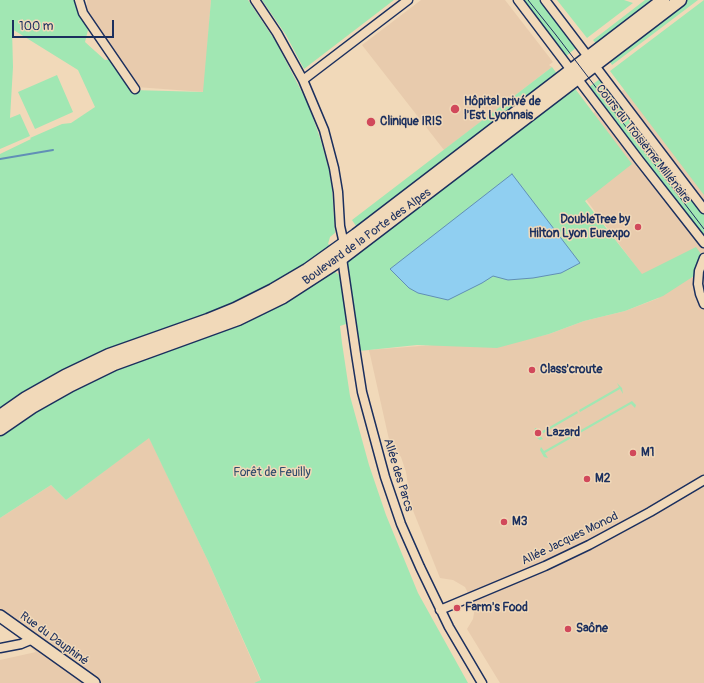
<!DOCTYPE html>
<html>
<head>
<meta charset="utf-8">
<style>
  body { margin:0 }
  #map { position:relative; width:704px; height:683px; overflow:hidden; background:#f1d9b9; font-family:Pangolin,sans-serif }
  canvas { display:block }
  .scale { position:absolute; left:12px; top:20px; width:102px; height:18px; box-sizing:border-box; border:2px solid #1b2f5e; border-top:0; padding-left:5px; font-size:12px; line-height:14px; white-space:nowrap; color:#1b2f5e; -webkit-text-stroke:3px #f1d9b9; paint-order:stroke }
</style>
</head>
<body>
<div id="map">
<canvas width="704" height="683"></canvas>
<div class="scale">100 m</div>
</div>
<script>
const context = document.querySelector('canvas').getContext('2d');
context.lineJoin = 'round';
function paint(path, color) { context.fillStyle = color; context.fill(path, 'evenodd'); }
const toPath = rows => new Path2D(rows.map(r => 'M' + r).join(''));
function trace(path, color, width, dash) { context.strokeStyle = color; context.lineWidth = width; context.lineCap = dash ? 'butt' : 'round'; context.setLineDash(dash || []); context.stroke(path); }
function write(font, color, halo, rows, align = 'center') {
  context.font = font + ' Pangolin,sans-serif'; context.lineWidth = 3; context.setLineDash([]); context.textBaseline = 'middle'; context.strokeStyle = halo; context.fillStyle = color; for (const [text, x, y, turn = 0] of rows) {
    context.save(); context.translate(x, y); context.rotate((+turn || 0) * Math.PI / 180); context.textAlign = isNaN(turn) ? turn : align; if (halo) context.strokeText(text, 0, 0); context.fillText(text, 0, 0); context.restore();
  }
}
paint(toPath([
  [87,0,211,0,204,92,136,87,135,80,132,79,83,8,87,5],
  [421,0,505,0,553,62,549,65,552,67,444,150,362,45],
  [669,55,704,99,704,683,500,683,467,629,473,619,475,607,465,587,453,580,440,578,406,493,408,485,406,472,401,457,390,444,369,350,536,337,549,334,584,321,625,311,659,298,548,148],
  [149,437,208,561,261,681,254,683,0,683,0,660,36,652,0,622,0,518,51,485,66,500]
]), '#e8cbad');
paint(toPath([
  [0,0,74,0,78,11,88,30,85,42,105,60,112,59,133,90,203,92,211,0,248,0,276,42,308,104,320,138,329,170,332,189,335,233,330,237,328,244,330,245,332,261,128,354,0,425,0,154,31,139,30,138,62,124,71,123,95,107,78,70,12,29,13,67,10,118,20,114,30,136,0,149],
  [262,0,394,0,304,69,286,35],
  [521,0,541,0,577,47,565,57],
  [557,0,624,0,633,3,587,38],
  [645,0,653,0,639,10,639,14,598,46,593,40],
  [686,0,698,0,612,65,609,60],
  [704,0,704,195,610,71],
  [552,67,558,75,358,229,352,220],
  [57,75,73,112,35,129,18,92],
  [601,78,704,213,704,239,588,88],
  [573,86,632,164,585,201,642,274,696,247,701,254,694,276,663,296,625,311,584,321,549,334,497,348,417,345,359,351,347,267,348,260],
  [334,271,342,277,346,324,340,326,342,343,350,396,369,465,386,515,418,593,468,683,254,683,261,680,258,673,208,561,149,438,66,500,51,485,0,518,0,434,69,389,328,273],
  [617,383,622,388,623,394,620,389,580,412,579,410,619,387],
  [632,401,636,405,635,408,631,404,545,453,548,458,544,457,540,450,541,447,544,451],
  [577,411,578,413,540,435,543,439,540,440,537,438,534,432,535,428,537,428,539,433]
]), '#a1e7b3');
const water = toPath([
  [512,174,580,263,561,273,533,278,508,280,493,276,482,283,448,300,418,293,409,288,390,269,512,174]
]);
paint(water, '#90cff1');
trace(water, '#618fb6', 1);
trace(toPath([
  [0,159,53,150]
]), '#618fb6', 2);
const street = toPath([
  [79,0,83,13,135,89],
  [255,0,277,33,303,80,324,130,334,168,338,192,340,226,344,244,342,258,356,354,362,392,385,477,401,524,420,567,449,627,482,683],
  [518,0,639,160,704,243],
  [545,0,704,209],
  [303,80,408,0],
  [704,258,699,271,698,284,700,294,704,304],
  [440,610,545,566,589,545,650,512,704,480],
  [0,648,21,644,33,639]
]);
const secondary = toPath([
  [0,616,94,683]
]);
const primary = toPath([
  [0,416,26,398,65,376,109,355,208,320,235,309,273,290,307,270,356,235,663,0],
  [0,429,32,407,71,385,114,364,238,319,283,297,334,264,680,0]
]);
trace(street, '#1b2f5e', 11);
trace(secondary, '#1b2f5e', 14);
trace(primary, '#1b2f5e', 15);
trace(street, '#f1d9b9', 8);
trace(secondary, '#f1d9b9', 11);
trace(primary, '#f1d9b9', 12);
trace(toPath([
  [528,0,556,35,704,229]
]), '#1b2f5e', 1);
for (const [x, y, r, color] of [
  [455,109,5,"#d1495b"],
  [371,122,5,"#d1495b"],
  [638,227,4,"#d1495b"],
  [532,370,4,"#d1495b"],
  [538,433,4,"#d1495b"],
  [633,453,4,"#d1495b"],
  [587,479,4,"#d1495b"],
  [504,522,4,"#d1495b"],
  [457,608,4,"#d1495b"],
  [568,629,4,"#d1495b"]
]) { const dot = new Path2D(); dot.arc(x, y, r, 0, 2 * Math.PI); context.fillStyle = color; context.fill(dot); trace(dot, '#f1d9b9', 1.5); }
write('bold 12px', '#1b2f5e', '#f1d9b9', [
  ["Hôpital privé de",464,102],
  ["l'Est Lyonnais",464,116],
  ["Clinique IRIS",380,122],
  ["DoubleTree by",630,220,"right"],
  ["Hilton Lyon Eurexpo",630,234,"right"],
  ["Class'croute",540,370],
  ["Lazard",546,433],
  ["M1",641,453],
  ["M2",595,479],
  ["M3",512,522],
  ["Farm's Food",465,608],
  ["Saône",576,629]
], 'left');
write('12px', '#1b2f5e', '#f1d9b9', [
  ["Cours du Troisième Millénaire",643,144,52],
  ["Boulevard de la Porte des Alpes",367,237,-36],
  ["Allée des Parcs",398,475,73],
  ["Allée Jacques Monod",570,539,-26],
  ["Rue du Dauphiné",54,639,36]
]);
write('12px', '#2f4b6b', '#f1d9b9', [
  ["Forêt de Feuilly",272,473]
]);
</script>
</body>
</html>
